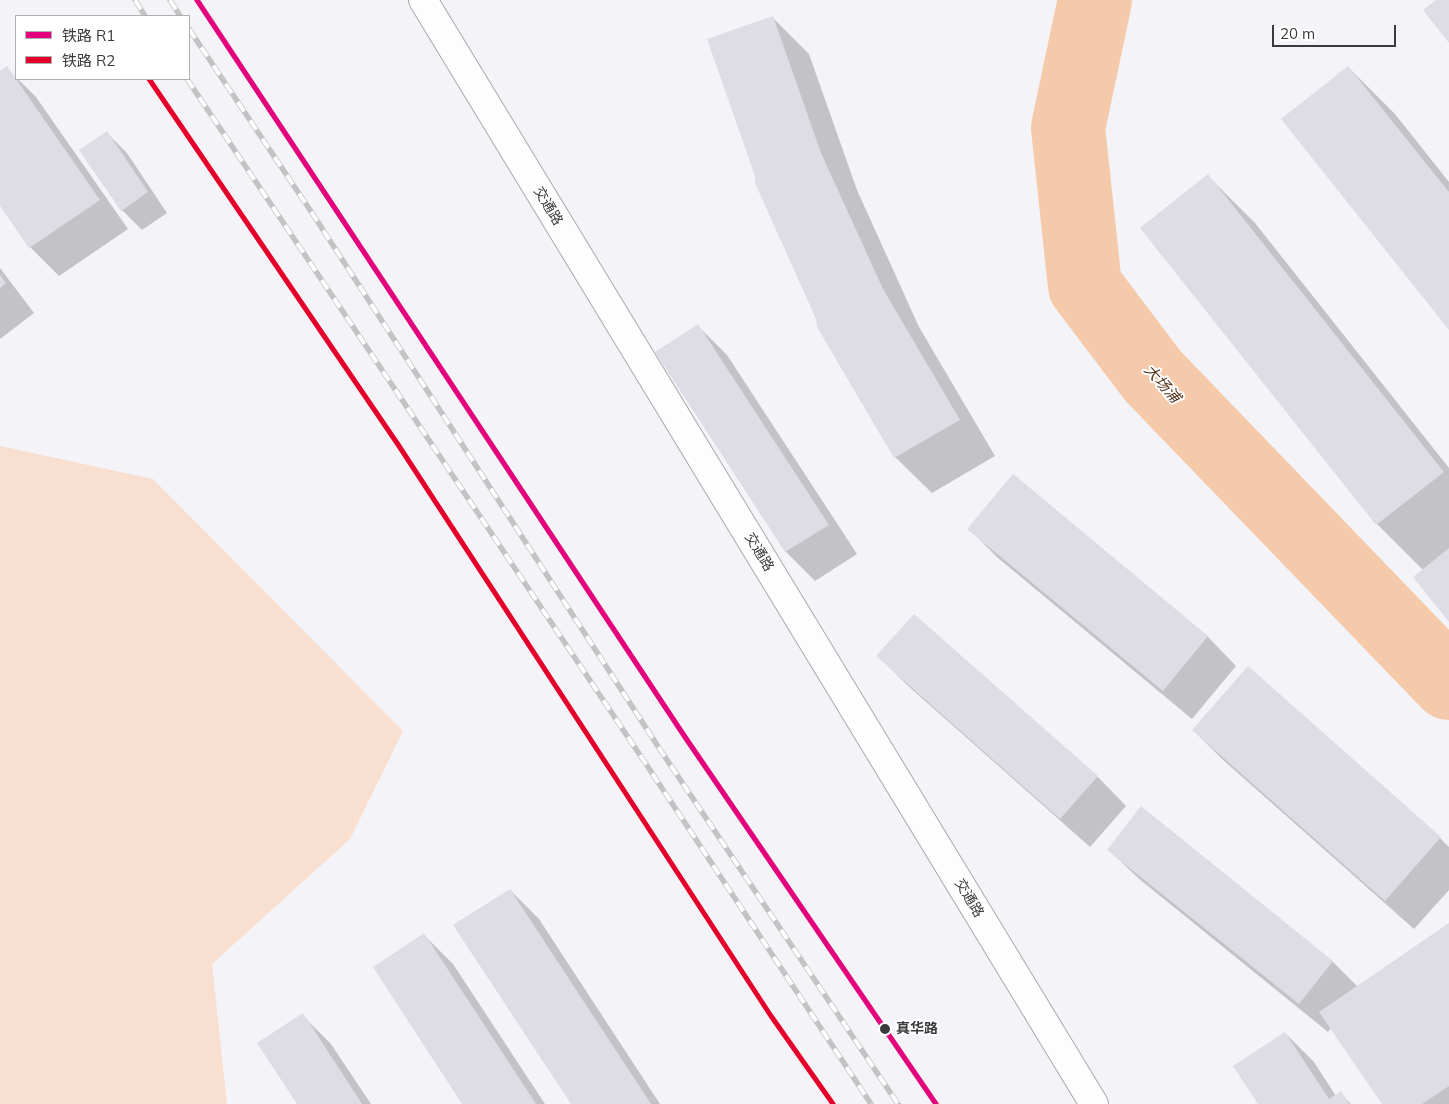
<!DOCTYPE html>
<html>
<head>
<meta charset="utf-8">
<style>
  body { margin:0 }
  #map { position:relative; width:1449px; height:1104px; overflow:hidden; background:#f4f3f8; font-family:Mulish,"Noto Sans SC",sans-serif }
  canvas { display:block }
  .legend { position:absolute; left:15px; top:15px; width:175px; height:65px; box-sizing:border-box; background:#fff; border:1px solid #b1b0b1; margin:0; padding:6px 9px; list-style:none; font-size:15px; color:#3b3a3d }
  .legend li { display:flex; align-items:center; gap:10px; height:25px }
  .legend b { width:25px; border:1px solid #b1b0b1 }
  .scale { position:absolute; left:1272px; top:25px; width:124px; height:22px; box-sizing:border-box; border:2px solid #3b3a3d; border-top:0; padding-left:6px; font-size:15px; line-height:18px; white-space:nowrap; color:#3b3a3d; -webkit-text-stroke:4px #fff; paint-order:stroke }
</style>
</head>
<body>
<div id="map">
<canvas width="1449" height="1104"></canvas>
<ul class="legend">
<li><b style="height:6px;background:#e5007d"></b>铁路 R1</li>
<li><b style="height:6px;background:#e4002b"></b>铁路 R2</li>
</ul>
<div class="scale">20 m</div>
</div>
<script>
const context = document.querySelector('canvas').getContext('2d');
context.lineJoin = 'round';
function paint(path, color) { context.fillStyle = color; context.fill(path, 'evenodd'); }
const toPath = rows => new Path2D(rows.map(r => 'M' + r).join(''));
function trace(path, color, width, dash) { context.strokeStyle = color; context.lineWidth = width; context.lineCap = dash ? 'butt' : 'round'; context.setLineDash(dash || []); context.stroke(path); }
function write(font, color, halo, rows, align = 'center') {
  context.font = font + ' Mulish,"Noto Sans SC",sans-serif'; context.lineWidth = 4; context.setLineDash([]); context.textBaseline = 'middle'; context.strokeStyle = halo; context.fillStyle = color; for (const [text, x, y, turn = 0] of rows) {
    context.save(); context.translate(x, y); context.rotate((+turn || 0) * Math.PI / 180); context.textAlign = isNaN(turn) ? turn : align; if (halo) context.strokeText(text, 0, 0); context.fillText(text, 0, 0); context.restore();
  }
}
paint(toPath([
  [0,446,153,479,403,731,350,839,212,964,227,1104,0,1104]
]), '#f8dfcf');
paint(toPath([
  [772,17,809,54,857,190,919,327,995,456,932,493,895,457],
  [1348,67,1395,114,1449,182,1449,328],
  [7,68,16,79,18,79,36,97,128,229,59,276,30,247,0,204,0,73],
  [107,133,127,153,167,213,142,230,122,210],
  [1208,176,1255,223,1449,468,1449,620,1423,570,1377,524,1142,229],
  [0,268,34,313,0,339],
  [698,326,727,355,857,554,815,581,786,552,657,353],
  [1014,475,1208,637,1236,666,1192,719,998,558,969,529],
  [914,615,1098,777,1126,806,1090,847,907,685,878,656],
  [1193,730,1440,838,1449,847,1449,890,1414,929,1222,759],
  [1142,808,1333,962,1358,987,1449,925,1449,1104,1383,1104,1331,1028,1328,1032,1138,878,1109,850],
  [510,890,539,919,660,1104,572,1104],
  [424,935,453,964,545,1104,464,1104],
  [302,1015,331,1044,371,1104,299,1104],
  [1285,1033,1314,1062,1336,1096,1340,1093,1351,1104,1259,1104]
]), '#0003');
trace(toPath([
  [1095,0,1068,128,1085,286,1153,376,1449,683]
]), '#f5caaa', 74);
paint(toPath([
  [1436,0,1449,0,1449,43,1423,10],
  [773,16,821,153,883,289,960,420,894,458,817,327,816,319,755,183,755,176,707,39],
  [7,66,100,200,29,248,0,206,0,71],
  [1348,66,1449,192,1449,330,1281,119],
  [107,131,148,192,121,211,79,150],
  [1208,174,1444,472,1376,525,1140,228],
  [0,275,6,283,0,288],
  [698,324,829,525,785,552,655,352],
  [1013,474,1208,636,1163,691,967,529],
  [1449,548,1449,622,1413,577],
  [914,614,1098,776,1060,819,876,656],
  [1248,666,1441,837,1385,901,1192,730],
  [1141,806,1333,961,1299,1004,1107,850],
  [510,889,651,1104,571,1104,453,925],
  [1449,923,1449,1086,1422,1104,1382,1104,1319,1012],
  [424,933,536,1104,462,1104,373,967],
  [303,1013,362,1104,297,1104,257,1043],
  [1285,1032,1329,1099,1341,1091,1349,1104,1258,1104,1233,1066]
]), '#dedce4');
const secondary = toPath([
  [423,0,1094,1104]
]);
trace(secondary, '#a9a9ac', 30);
trace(secondary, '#fdfdfe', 28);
const rail = toPath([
  [135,0,145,16],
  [170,0,180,16],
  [197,0,685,737,936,1104],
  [189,29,312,213,661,751,898,1104],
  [187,79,644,761,871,1104]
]);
trace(rail, '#c3c3c4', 5.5);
trace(rail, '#fff', 4, [11]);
trace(toPath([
  [197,0,685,737,936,1104]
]), '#e5007d', 5);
trace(toPath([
  [149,79,399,446,771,1016,833,1104]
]), '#e4002b', 5);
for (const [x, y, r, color] of [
  [885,1029,6,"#3b3a3d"]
]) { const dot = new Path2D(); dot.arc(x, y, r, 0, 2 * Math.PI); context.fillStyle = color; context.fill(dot); trace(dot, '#fff', 2); }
write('14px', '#3b3a3d', '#fff', [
  ["交通路",548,206,59],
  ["交通路",759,552,59],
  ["交通路",969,898,59]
]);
write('bold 14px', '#3b3a3d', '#fff', [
  ["真华路",896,1029]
], 'left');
write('italic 15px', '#513218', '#fff', [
  ["大场浦",1162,384,48]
]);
</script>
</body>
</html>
